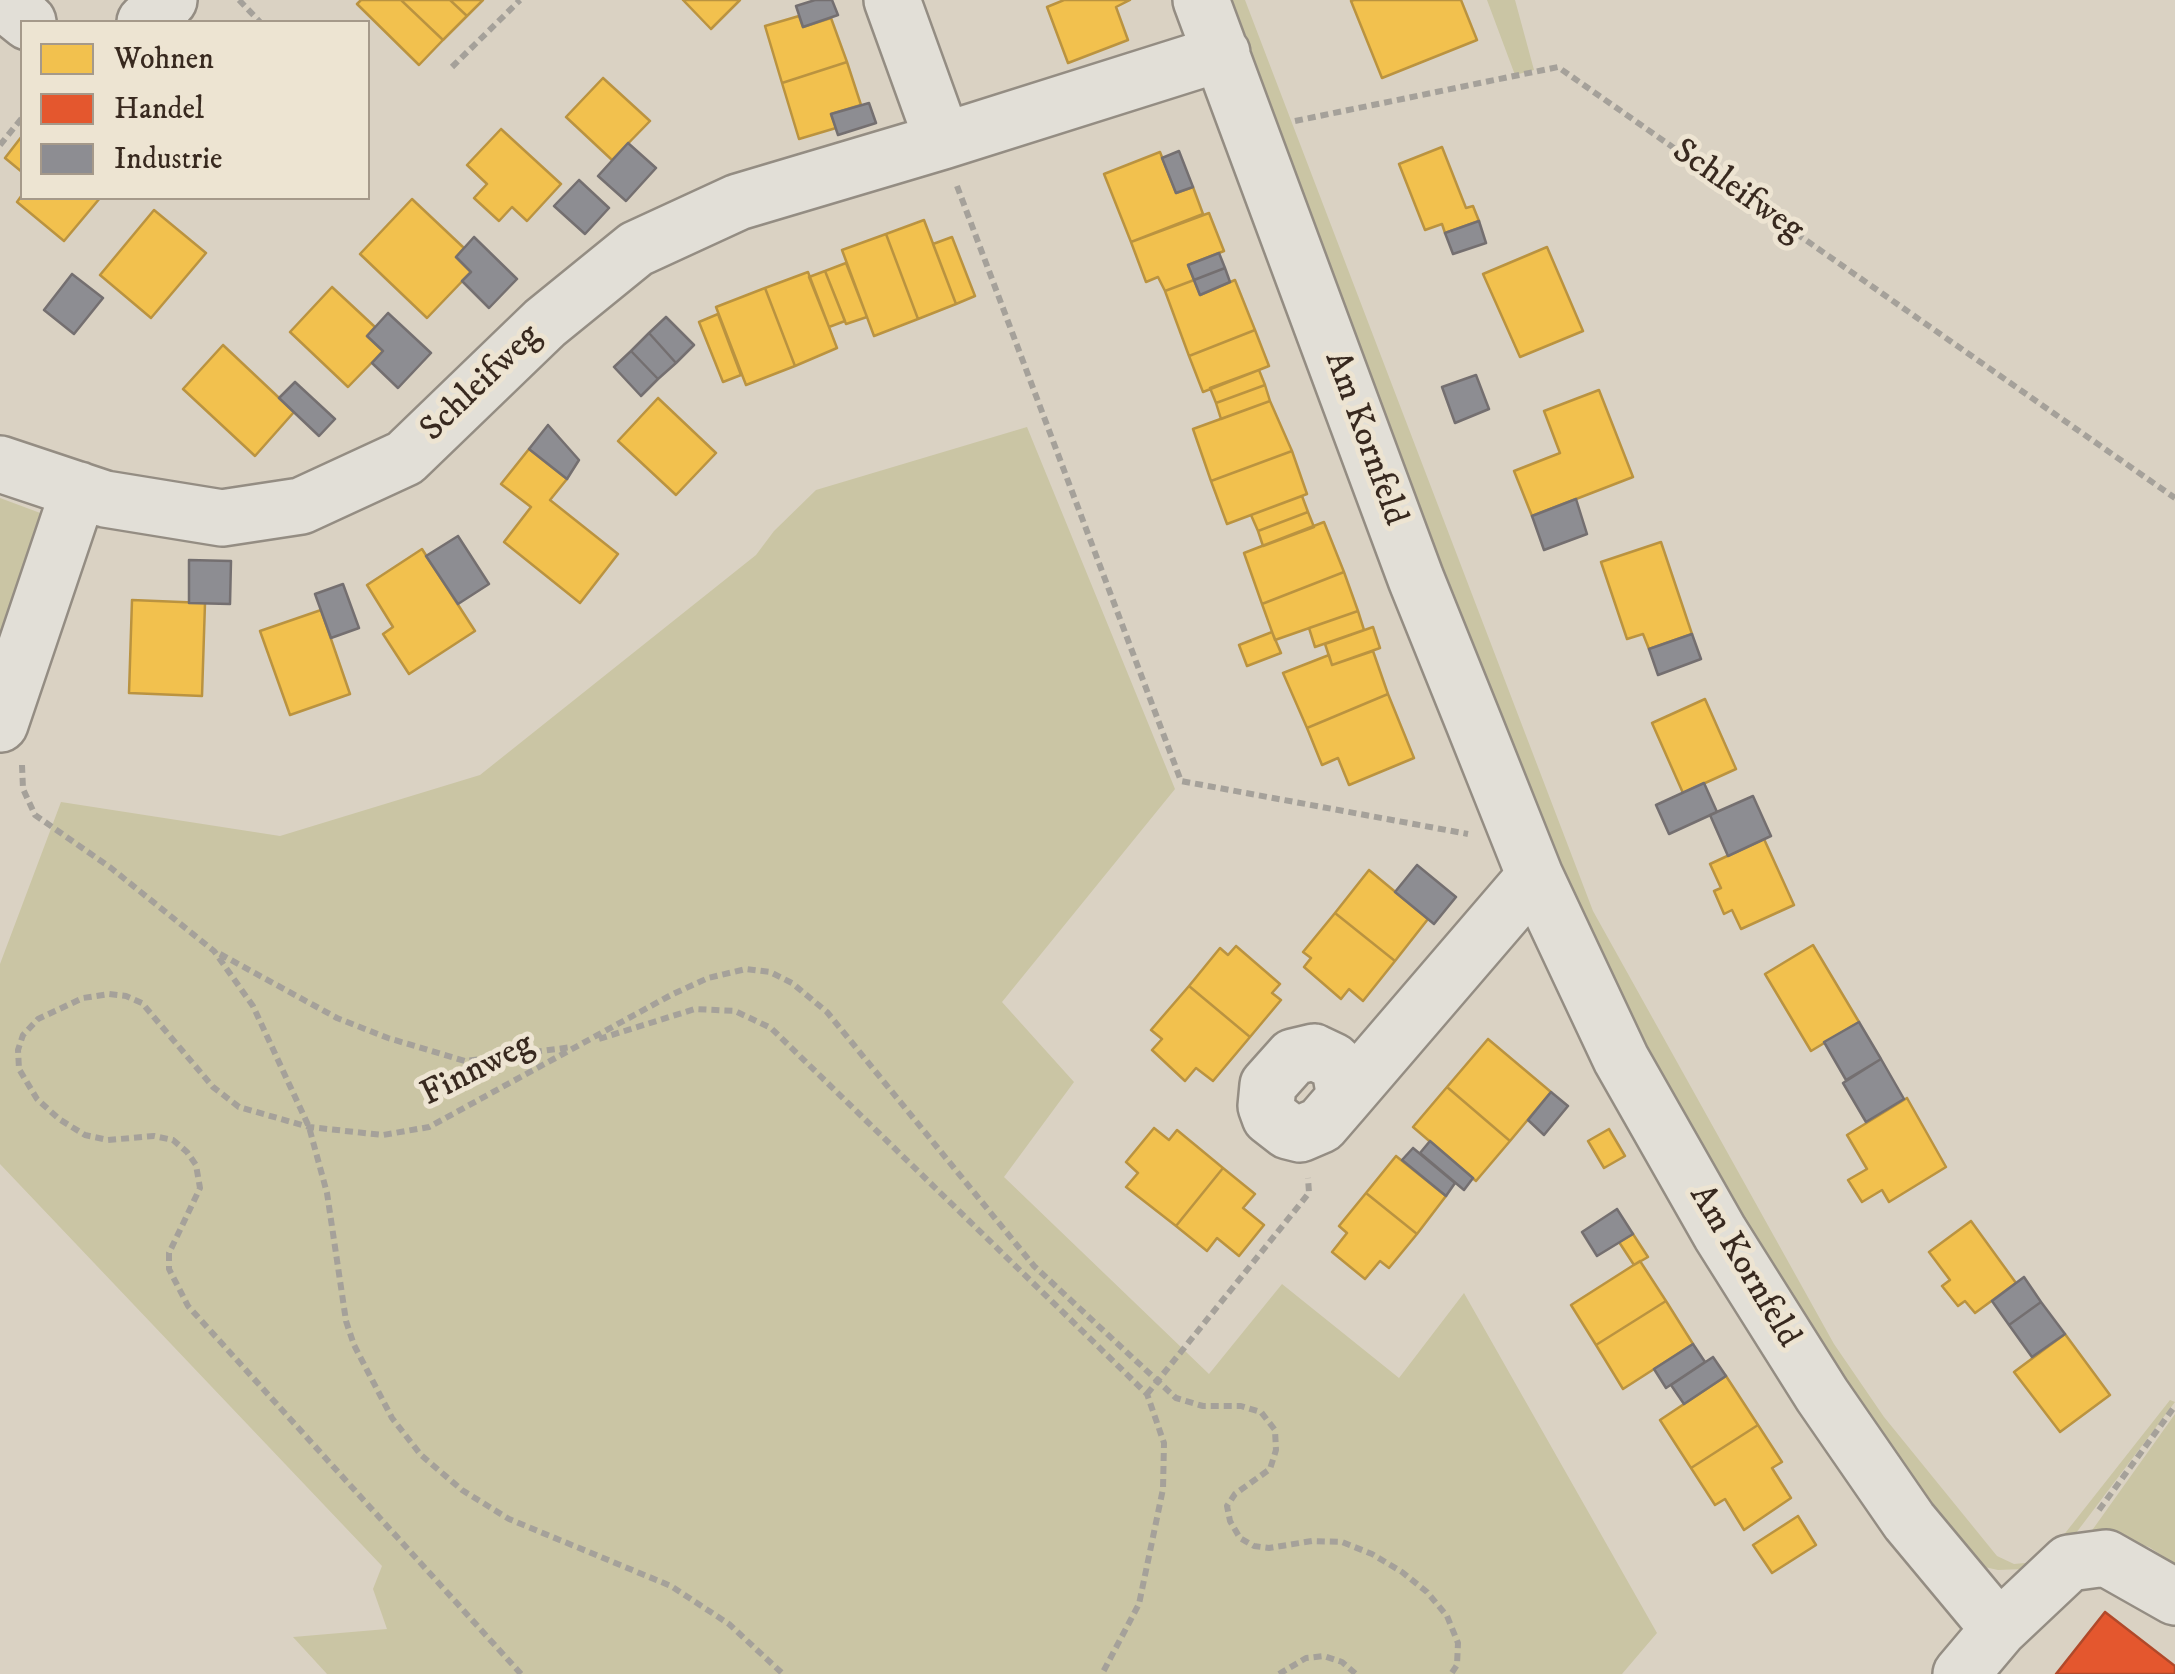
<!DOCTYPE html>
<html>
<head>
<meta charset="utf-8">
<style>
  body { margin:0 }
  #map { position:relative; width:2175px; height:1674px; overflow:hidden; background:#dad2c3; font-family:"IM FELL DW Pica",serif }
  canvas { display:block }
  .legend { position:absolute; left:20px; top:20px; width:350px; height:180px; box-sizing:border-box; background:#ede4d2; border:2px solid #a5998a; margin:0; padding:12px 18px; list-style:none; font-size:30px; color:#38291f }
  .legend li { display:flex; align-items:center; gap:20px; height:50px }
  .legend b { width:50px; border:2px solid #a5998a }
</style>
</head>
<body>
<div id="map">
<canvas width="2175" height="1674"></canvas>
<ul class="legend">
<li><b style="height:28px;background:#f2c14e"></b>Wohnen</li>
<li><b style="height:28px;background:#e4572e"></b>Handel</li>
<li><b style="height:28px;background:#8d8d92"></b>Industrie</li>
</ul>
</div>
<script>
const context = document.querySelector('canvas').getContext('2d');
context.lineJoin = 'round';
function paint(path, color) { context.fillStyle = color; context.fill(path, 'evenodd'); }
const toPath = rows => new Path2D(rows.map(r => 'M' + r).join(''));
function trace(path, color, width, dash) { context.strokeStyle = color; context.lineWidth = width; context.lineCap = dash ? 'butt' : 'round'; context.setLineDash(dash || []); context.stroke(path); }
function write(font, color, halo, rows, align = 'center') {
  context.font = font + ' "IM FELL DW Pica",serif'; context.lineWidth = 10; context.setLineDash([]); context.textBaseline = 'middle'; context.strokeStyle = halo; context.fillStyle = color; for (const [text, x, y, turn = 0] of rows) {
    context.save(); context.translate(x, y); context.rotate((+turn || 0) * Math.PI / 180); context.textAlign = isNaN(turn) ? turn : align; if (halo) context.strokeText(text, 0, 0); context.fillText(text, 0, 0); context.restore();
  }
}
paint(toPath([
  [1216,0,1245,0,1593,911,1834,1344,1884,1417,1997,1556,2014,1564,2036,1562,2023,1569,1998,1570,1980,1566,1926,1503,1735,1223,1536,837],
  [1487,0,1515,0,1534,70,1515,75],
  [1027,427,1175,789,1002,1002,1074,1082,1004,1177,1209,1374,1282,1284,1399,1378,1464,1293,1657,1633,1622,1674,327,1674,293,1637,387,1629,373,1589,382,1566,0,1164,0,964,61,802,280,836,480,775,756,555,774,531,816,490],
  [0,498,51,517,0,653],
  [2170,1400,2175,1402,2073,1537,2055,1546],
  [2175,1414,2175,1564,2149,1547,2119,1539,2088,1536]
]), '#cac5a4');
const homes = toPath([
  [361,0,401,0,443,40,419,65,357,4,361,0],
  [401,0,450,0,467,16,443,40,401,0],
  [450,0,483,0,467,16,450,0],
  [683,0,740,0,711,29,683,0],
  [1064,0,1130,0,1116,7,1128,40,1068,63,1047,7,1064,0],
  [1354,0,1461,0,1477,40,1382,78,1351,1,1354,0],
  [799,16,803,27,831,18,847,62,782,83,765,26,799,16],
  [847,62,861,105,831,114,836,128,799,139,782,83,847,62],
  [603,78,650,121,612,160,566,117,603,78],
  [501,129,561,184,527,221,512,207,499,221,474,198,487,184,467,165,501,129],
  [22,136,22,172,5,158,22,136],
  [1442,147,1466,208,1473,206,1479,221,1445,233,1442,224,1425,230,1399,164,1442,147],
  [1160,152,1176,193,1193,187,1203,214,1131,242,1104,174,1160,152],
  [22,195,22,198,100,198,64,241,17,202,22,195],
  [412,199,464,248,456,257,471,272,427,318,360,254,412,199],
  [154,210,206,253,151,318,100,275,154,210],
  [1209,213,1224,251,1188,265,1194,280,1165,291,1158,277,1146,282,1131,242,1209,213],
  [924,220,956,304,918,319,886,234,924,220],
  [886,234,918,319,874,336,842,250,886,234],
  [952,237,975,296,956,304,933,244,952,237],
  [1547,247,1583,331,1520,357,1483,274,1547,247],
  [846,263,867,317,846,324,825,271,846,263],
  [825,271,845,321,829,327,809,277,825,271],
  [808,272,837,348,795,366,765,288,808,272],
  [1194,280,1200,295,1235,280,1255,330,1189,356,1165,291,1194,280],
  [332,287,375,327,367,336,383,351,348,387,290,332,332,287],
  [765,288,795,366,746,385,716,307,765,288],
  [718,314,741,375,723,382,699,322,718,314],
  [1255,330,1269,366,1203,392,1189,356,1255,330],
  [223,345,294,412,255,456,183,389,223,345],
  [1259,370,1265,385,1216,403,1210,388,1259,370],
  [1265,385,1270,401,1221,419,1216,403,1265,385],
  [1599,390,1633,477,1532,516,1514,471,1560,453,1544,411,1599,390],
  [658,398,716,453,676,495,618,441,658,398],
  [1270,401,1292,451,1211,481,1193,429,1270,401],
  [529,449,567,479,550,500,618,554,580,603,504,542,531,507,501,484,529,449],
  [1292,451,1307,494,1227,524,1211,481,1292,451],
  [1302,496,1308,512,1258,531,1251,515,1302,496],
  [1308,512,1314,527,1263,546,1258,531,1308,512],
  [1324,522,1344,572,1262,604,1244,553,1324,522],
  [1661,542,1692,634,1649,649,1643,634,1627,639,1601,562,1661,542],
  [422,549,475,631,409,674,383,634,393,627,367,585,422,549],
  [1344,572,1358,611,1275,640,1262,604,1344,572],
  [132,600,205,603,202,696,129,693,132,600],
  [321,610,350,694,290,715,260,631,321,610],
  [1358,611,1364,630,1315,647,1309,628,1358,611],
  [1373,627,1380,648,1332,665,1325,644,1373,627],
  [1272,632,1281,653,1247,666,1239,645,1272,632],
  [1373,651,1388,694,1307,728,1283,673,1329,655,1332,665,1373,651],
  [1388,694,1414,758,1349,785,1338,758,1322,765,1307,728,1388,694],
  [1705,699,1736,769,1683,793,1652,723,1705,699],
  [1764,839,1794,905,1741,929,1732,910,1724,914,1714,891,1721,888,1710,864,1764,839],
  [1369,870,1428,919,1395,961,1335,913,1369,870],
  [1335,913,1395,961,1363,1001,1349,989,1341,999,1304,967,1311,958,1303,952,1335,913],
  [1813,945,1859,1022,1811,1051,1765,974,1813,945],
  [1236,946,1280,984,1272,993,1281,1000,1250,1037,1189,986,1220,948,1228,955,1236,946],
  [1189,986,1250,1037,1213,1081,1196,1068,1185,1081,1152,1050,1162,1039,1151,1030,1189,986],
  [1488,1039,1551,1092,1510,1141,1447,1087,1488,1039],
  [1447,1087,1510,1141,1476,1181,1413,1127,1447,1087],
  [1907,1098,1946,1167,1889,1202,1882,1190,1862,1202,1848,1180,1867,1169,1847,1135,1907,1098],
  [1154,1128,1169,1140,1177,1130,1223,1168,1176,1226,1126,1187,1138,1173,1126,1162,1154,1128],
  [1609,1129,1625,1156,1604,1168,1588,1141,1609,1129],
  [1396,1156,1446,1196,1417,1234,1366,1193,1396,1156],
  [1223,1168,1255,1194,1243,1208,1264,1225,1239,1256,1217,1238,1207,1251,1176,1226,1223,1168],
  [1366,1193,1417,1234,1389,1268,1380,1261,1365,1279,1332,1252,1347,1233,1339,1226,1366,1193],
  [1971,1221,2016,1283,1975,1313,1965,1301,1958,1306,1942,1286,1950,1280,1929,1252,1971,1221],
  [1633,1234,1648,1257,1634,1265,1619,1242,1633,1234],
  [1640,1261,1666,1301,1596,1345,1571,1305,1640,1261],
  [1666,1301,1693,1344,1623,1389,1596,1345,1666,1301],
  [2065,1334,2110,1395,2060,1432,2014,1372,2065,1334],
  [1726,1376,1758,1425,1691,1468,1660,1420,1726,1376],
  [1758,1425,1782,1462,1772,1468,1791,1498,1744,1530,1725,1499,1715,1505,1691,1468,1758,1425],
  [1798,1516,1816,1545,1772,1573,1753,1545,1798,1516]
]);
paint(homes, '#f2c14e');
trace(homes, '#ba9340', 2.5);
const shops = toPath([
  [2105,1612,2175,1666,2175,1674,2056,1674,2105,1612]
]);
paint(shops, '#e4572e');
trace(shops, '#b0492a', 2.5);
const industry = toPath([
  [815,0,832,0,838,15,803,27,796,6,815,0],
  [869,103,876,123,838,135,831,114,869,103],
  [628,143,656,168,626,201,598,176,628,143],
  [1179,151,1193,187,1176,193,1162,158,1179,151],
  [579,180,609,208,585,234,554,206,579,180],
  [1479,221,1486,243,1453,254,1445,233,1479,221],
  [474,237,517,279,489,308,462,281,471,272,456,257,474,237],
  [1219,253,1225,268,1194,280,1188,265,1219,253],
  [1225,268,1230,282,1200,295,1194,280,1225,268],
  [72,274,103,298,74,334,44,310,72,274],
  [388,313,431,353,398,388,372,363,383,351,367,336,388,313],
  [666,317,694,345,676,363,649,333,666,317],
  [649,333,676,363,658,379,631,351,649,333],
  [631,351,658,379,641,396,614,367,631,351],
  [1476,375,1489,409,1455,423,1442,387,1476,375],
  [295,382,335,419,319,436,279,398,295,382],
  [548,425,579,460,567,479,529,449,548,425],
  [1576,499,1587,534,1544,550,1532,516,1576,499],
  [458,536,489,584,458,604,426,556,458,536],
  [189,560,231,561,230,604,189,603,189,560],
  [343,584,359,628,331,638,315,594,343,584],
  [1692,634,1701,659,1658,675,1649,649,1692,634],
  [1704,783,1717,812,1669,834,1656,805,1704,783],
  [1753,796,1771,836,1728,856,1710,815,1753,796],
  [1417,865,1456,897,1434,924,1395,892,1417,865],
  [1859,1022,1881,1059,1846,1080,1824,1042,1859,1022],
  [1881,1059,1904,1099,1866,1122,1843,1083,1881,1059],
  [1551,1092,1568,1106,1544,1135,1528,1120,1551,1092],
  [1430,1141,1473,1178,1464,1190,1420,1153,1430,1141],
  [1413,1148,1455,1183,1446,1196,1402,1160,1413,1148],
  [1617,1209,1633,1234,1597,1256,1582,1232,1617,1209],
  [2024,1277,2041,1302,2009,1325,1992,1301,2024,1277],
  [2041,1302,2065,1334,2032,1357,2009,1325,2041,1302],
  [1693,1344,1705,1362,1666,1388,1654,1369,1693,1344],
  [1713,1357,1726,1376,1684,1404,1671,1385,1713,1357]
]);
paint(industry, '#8d8d92');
trace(industry, '#746f70', 2.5);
const minor = toPath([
  [1,0,28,22],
  [892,0,943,141],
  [1201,0,1416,579,1474,723,1535,876,1621,1059,1720,1233,1822,1395,1909,1521,1999,1629],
  [145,22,169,0],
  [0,464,105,499,222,518,301,506,405,458,545,323,636,249,738,202,943,141,1222,53],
  [0,724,79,490],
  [1314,1052,1333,1061,1340,1069,1344,1092,1340,1103,1321,1125,1300,1134,1288,1131,1270,1117,1266,1106,1268,1085,1293,1057,1314,1052],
  [1340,1103,1535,876],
  [1961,1674,1999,1629,2069,1563,2106,1558,2175,1597]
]);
trace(minor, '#948d83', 60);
trace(toPath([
  [239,0,260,22],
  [452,67,520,0],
  [1295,121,1558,67,2175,498],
  [0,145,22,118],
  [957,186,1181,781,1468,834],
  [22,765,23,789,35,815,111,868,214,951,253,1006,309,1127,327,1193,346,1321,354,1345,392,1418,421,1455,462,1490,509,1519,671,1586,729,1624,783,1674],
  [220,954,337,1018,388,1038,465,1061,572,1047],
  [599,1039,695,1009,735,1011,771,1028,1147,1394,1164,1443,1163,1489,1139,1604,1102,1674],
  [1147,1394,1309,1193,1308,1178],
  [2099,1510,2175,1406],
  [521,1674,188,1306,169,1269,169,1253,200,1188,196,1165,187,1152,173,1140,154,1136,108,1140,85,1135,59,1119,37,1099,19,1069,18,1050,23,1035,38,1019,83,998,109,994,126,996,142,1003,213,1087,239,1107,309,1127,383,1135,429,1127,671,995,708,978,746,969,770,972,792,983,827,1012,1034,1266,1176,1398,1203,1406,1241,1406,1261,1412,1275,1430,1276,1450,1270,1469,1235,1494,1227,1506,1230,1521,1240,1538,1254,1546,1269,1548,1312,1541,1342,1542,1372,1554,1402,1572,1427,1592,1447,1616,1458,1643,1457,1665,1451,1674],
  [1279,1674,1306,1658,1324,1656,1342,1662,1356,1674]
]), '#a5a19a', 6, [8, 5]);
trace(minor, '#e2dfd7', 55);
write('35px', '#38291f', '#ede4d2', [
  ["Schleifweg",1737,192,35],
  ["Schleifweg",482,384,-44],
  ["Am Kornfeld",1364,439,70],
  ["Finnweg",478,1071,-27],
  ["Am Kornfeld",1743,1267,59]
]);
</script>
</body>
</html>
